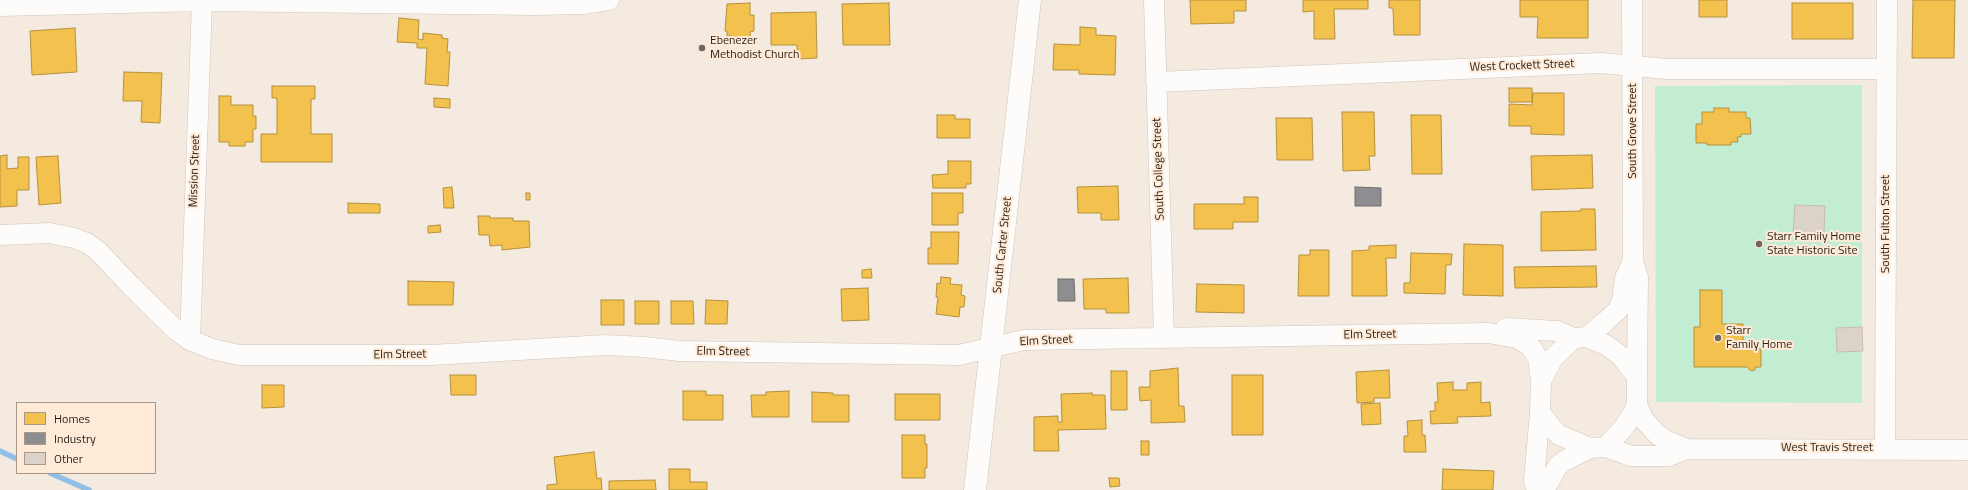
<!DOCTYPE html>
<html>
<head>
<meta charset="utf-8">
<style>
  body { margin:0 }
  #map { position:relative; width:1968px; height:490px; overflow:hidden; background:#f5eae0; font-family:"Titillium Web",sans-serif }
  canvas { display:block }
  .legend { position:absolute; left:16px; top:402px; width:140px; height:72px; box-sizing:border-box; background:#feead7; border:1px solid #a89889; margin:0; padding:5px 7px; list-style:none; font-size:12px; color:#271e15 }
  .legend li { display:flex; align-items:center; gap:8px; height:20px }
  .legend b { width:20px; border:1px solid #a89889 }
</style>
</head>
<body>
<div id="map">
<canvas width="1968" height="490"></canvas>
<ul class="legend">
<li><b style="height:11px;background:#f2c14e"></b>Homes</li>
<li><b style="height:11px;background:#8d8d92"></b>Industry</li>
<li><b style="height:11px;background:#dbd2c9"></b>Other</li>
</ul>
</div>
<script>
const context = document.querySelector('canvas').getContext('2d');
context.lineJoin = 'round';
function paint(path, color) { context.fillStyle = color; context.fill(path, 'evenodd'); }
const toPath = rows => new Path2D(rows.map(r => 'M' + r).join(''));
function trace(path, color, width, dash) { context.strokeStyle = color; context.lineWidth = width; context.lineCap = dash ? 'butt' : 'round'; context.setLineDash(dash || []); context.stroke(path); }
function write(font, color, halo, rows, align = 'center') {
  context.font = font + ' "Titillium Web",sans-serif'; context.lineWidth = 4; context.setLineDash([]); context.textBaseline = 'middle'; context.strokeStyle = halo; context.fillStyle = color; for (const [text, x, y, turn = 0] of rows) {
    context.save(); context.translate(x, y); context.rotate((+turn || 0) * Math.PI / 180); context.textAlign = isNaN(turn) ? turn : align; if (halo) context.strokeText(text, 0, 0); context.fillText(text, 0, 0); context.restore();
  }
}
paint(toPath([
  [1862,85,1862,403,1656,402,1655,86]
]), '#c2edd2');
const homes = toPath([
  [1190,0,1246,0,1246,11,1234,11,1234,23,1191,24,1190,0],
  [1303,0,1368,0,1368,9,1334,9,1335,39,1314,39,1314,11,1303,12,1303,0],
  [1389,0,1420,0,1420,35,1394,35,1393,8,1389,8,1389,0],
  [1520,0,1588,0,1588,38,1537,38,1538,17,1520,17,1520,0],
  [1699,0,1727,0,1727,17,1699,17,1699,0],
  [1913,0,1955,0,1954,58,1912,58,1913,0],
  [750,3,750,15,754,15,754,31,750,32,751,44,732,44,732,36,727,36,727,31,725,31,727,4,750,3],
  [889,3,890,45,843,45,842,4,889,3],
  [1792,3,1853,3,1853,39,1792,39,1792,3],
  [816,12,817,58,797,59,797,45,771,45,771,13,816,12],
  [399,18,419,20,418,39,423,40,423,33,442,35,442,38,448,39,447,52,450,52,448,86,425,84,427,48,417,48,417,43,397,42,399,18],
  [1080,27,1096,28,1096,35,1116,36,1115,75,1079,74,1079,70,1053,70,1054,44,1080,45,1080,27],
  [75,28,77,72,32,75,30,31,75,28],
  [124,72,162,73,160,123,141,122,142,101,123,101,124,72],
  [272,86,315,86,315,99,311,99,311,134,332,134,332,162,261,162,261,134,277,134,277,98,272,98,272,86],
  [1509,88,1532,88,1532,102,1509,102,1509,88],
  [1533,93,1564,93,1564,135,1531,134,1531,126,1509,126,1509,104,1532,105,1533,93],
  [219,96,231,96,231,105,253,105,253,116,256,116,256,129,253,129,253,142,245,142,245,146,229,146,229,142,219,142,219,96],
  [434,98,450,99,450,108,434,107,434,98],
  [1714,108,1729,108,1729,112,1746,112,1746,118,1750,118,1751,134,1741,134,1741,137,1737,137,1738,142,1731,142,1731,145,1707,145,1707,143,1696,143,1696,124,1702,124,1702,112,1714,112,1714,108],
  [1342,112,1374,112,1375,156,1369,156,1370,170,1343,171,1342,112],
  [937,115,955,115,955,119,970,119,970,138,937,138,937,115],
  [1411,115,1441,115,1442,174,1412,174,1411,115],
  [1276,118,1312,118,1313,160,1277,160,1276,118],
  [7,155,7,169,18,168,18,157,29,157,29,190,17,190,17,206,0,207,0,156,7,155],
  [1592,155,1593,188,1532,190,1531,156,1592,155],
  [58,156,61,203,39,205,36,157,58,156],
  [948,161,971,161,971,184,966,184,966,188,933,188,932,175,948,174,948,161],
  [1118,186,1119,220,1101,220,1101,213,1078,213,1077,187,1118,186],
  [452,187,454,208,444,208,443,188,452,187],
  [526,193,530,193,530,200,526,200,526,193],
  [932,193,963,193,963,213,958,213,958,225,932,225,932,193],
  [1244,197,1258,197,1258,222,1233,222,1233,229,1194,229,1194,204,1244,204,1244,197],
  [348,203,380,204,380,213,348,213,348,203],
  [1581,209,1595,209,1596,250,1541,251,1541,212,1581,211,1581,209],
  [478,216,490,216,490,218,513,218,513,221,529,221,530,247,502,250,502,245,490,246,489,235,479,235,478,216],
  [440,225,441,232,428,233,428,226,440,225],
  [931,232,959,232,958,264,928,264,928,248,931,248,931,232],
  [1464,244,1503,245,1503,296,1463,295,1464,244],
  [1396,245,1396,258,1386,258,1387,296,1352,296,1352,251,1369,250,1369,246,1396,245],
  [1310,250,1329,250,1329,296,1298,296,1299,255,1310,255,1310,250],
  [1411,253,1452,254,1451,265,1446,265,1445,294,1404,293,1404,283,1410,283,1411,253],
  [1596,266,1597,287,1515,288,1514,267,1596,266],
  [871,269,872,278,862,278,862,270,871,269],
  [941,277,951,278,950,284,962,285,961,295,965,296,964,307,960,307,959,317,936,314,938,297,936,297,937,283,940,284,941,277],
  [1128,278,1129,313,1106,313,1106,309,1084,309,1083,279,1128,278],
  [408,281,454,282,453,305,408,305,408,281],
  [1197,284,1244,285,1244,313,1196,312,1197,284],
  [868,288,869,320,842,321,841,289,868,288],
  [1700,290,1722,290,1722,324,1743,324,1743,349,1761,349,1761,367,1755,367,1755,370,1751,371,1747,367,1694,367,1694,327,1700,327,1700,290],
  [601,300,624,300,624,325,601,325,601,300],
  [706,300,728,301,727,324,705,324,706,300],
  [635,301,659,301,659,324,635,324,635,301],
  [671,301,693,301,694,324,671,324,671,301],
  [1178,368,1179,406,1184,406,1185,422,1151,423,1151,400,1140,401,1139,387,1150,387,1150,371,1178,368],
  [1389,370,1390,398,1374,398,1374,402,1357,403,1356,372,1389,370],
  [1111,371,1127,371,1127,410,1111,410,1111,371],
  [450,375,476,375,476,395,451,395,450,375],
  [1232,375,1263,375,1263,435,1232,435,1232,375],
  [1453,382,1453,390,1467,390,1467,383,1481,382,1481,403,1490,402,1491,416,1457,417,1458,423,1431,424,1430,411,1435,411,1435,402,1438,402,1437,383,1453,382],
  [262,385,284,385,284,407,262,408,262,385],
  [683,391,706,391,706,395,723,395,723,420,683,420,683,391],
  [789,391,789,417,752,417,751,395,766,395,766,392,789,391],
  [812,392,833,393,833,395,849,395,849,422,812,422,812,392],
  [1092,393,1092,395,1105,395,1106,429,1058,430,1059,451,1034,451,1034,417,1058,416,1058,422,1062,422,1061,394,1092,393],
  [895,394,940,394,940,420,895,420,895,394],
  [1380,403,1381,424,1362,425,1361,404,1380,403],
  [1422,420,1422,435,1425,435,1426,452,1404,452,1404,436,1408,436,1407,421,1422,420],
  [902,435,925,435,925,444,927,444,927,468,925,468,925,478,902,478,902,435],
  [1141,441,1149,441,1149,455,1141,455,1141,441],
  [594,452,597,479,601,478,602,490,547,490,547,485,557,484,554,457,594,452],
  [669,469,690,469,690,482,707,482,707,490,669,490,669,469],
  [1443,469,1494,471,1493,490,1442,490,1443,469],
  [1109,478,1119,478,1120,486,1110,487,1109,478],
  [655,480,656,490,609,490,609,481,655,480]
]);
paint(homes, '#f2c14e');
trace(homes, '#b5903d', 1);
const industry = toPath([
  [1355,187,1381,188,1381,206,1355,206,1355,187],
  [1058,279,1074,279,1075,301,1058,301,1058,279]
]);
paint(industry, '#8d8d92');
trace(industry, '#6e6c6c', 1);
trace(toPath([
  [0,451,17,459],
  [50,473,89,490]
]), '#92bfe7', 5.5);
const building = toPath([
  [1795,205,1825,206,1824,235,1793,234,1795,205],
  [1862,327,1863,351,1837,352,1836,328,1862,327]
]);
paint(building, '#dbd2c9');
trace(building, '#c6bcb3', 1);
const street = toPath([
  [1154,0,1164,338],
  [1632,0,1633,261],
  [0,6,202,1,535,5,583,4,609,0],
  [1156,82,1601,63,1667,69,1887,69],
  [0,235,50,233,74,238,87,243,98,251,131,286,177,331,190,340,212,349,239,355,431,355,606,345,644,347,679,351,959,355,1024,340,1488,333,1517,338,1530,346,1538,358,1541,381],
  [1506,328,1557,331,1574,338],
  [1587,337,1606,321,1618,310,1622,300,1625,278,1633,261,1638,277,1637,377],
  [190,340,202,1],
  [1637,404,1643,419,1657,434,1665,440,1687,449,1968,450],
  [1606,447,1625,426,1634,411,1637,404,1637,377,1621,356,1606,345,1587,337,1574,338,1553,358,1541,381,1540,412,1552,428,1559,435,1590,448,1606,447,1631,456,1669,456,1687,449],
  [1885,448,1887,0],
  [1537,490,1534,481,1540,412],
  [1544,490,1558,466,1564,461,1590,448]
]);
const secondary = toPath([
  [975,490,1030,0]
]);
trace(street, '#cec5bc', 21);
trace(secondary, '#cec5bc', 23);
trace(street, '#fefcfa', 20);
trace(secondary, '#fefcfa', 22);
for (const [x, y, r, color] of [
  [702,48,4,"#6f655c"],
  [1759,244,4,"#6f655c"],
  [1718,338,4,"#6f655c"]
]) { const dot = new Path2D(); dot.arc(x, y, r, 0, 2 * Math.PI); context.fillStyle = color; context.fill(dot); trace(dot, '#feead7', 1.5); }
write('12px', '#271e15', '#feead7', [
  ["Ebenezer",710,41],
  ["Methodist Church",710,55],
  ["Starr Family Home",1767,237],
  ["State Historic Site",1767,251],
  ["Starr",1726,331],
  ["Family Home",1726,345]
], 'left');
write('12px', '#271e15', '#feead7', [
  ["West Crockett Street",1522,66,-2],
  ["South Grove Street",1633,131,-90],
  ["South College Street",1159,169,-92],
  ["Mission Street",195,171,-88],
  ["South Fulton Street",1886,224,-90],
  ["South Carter Street",1003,245,-84],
  ["Elm Street",1370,335,-1],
  ["Elm Street",1046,341,-3],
  ["Elm Street",723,352,1],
  ["Elm Street",400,355,-1],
  ["West Travis Street",1827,448]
]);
</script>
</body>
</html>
